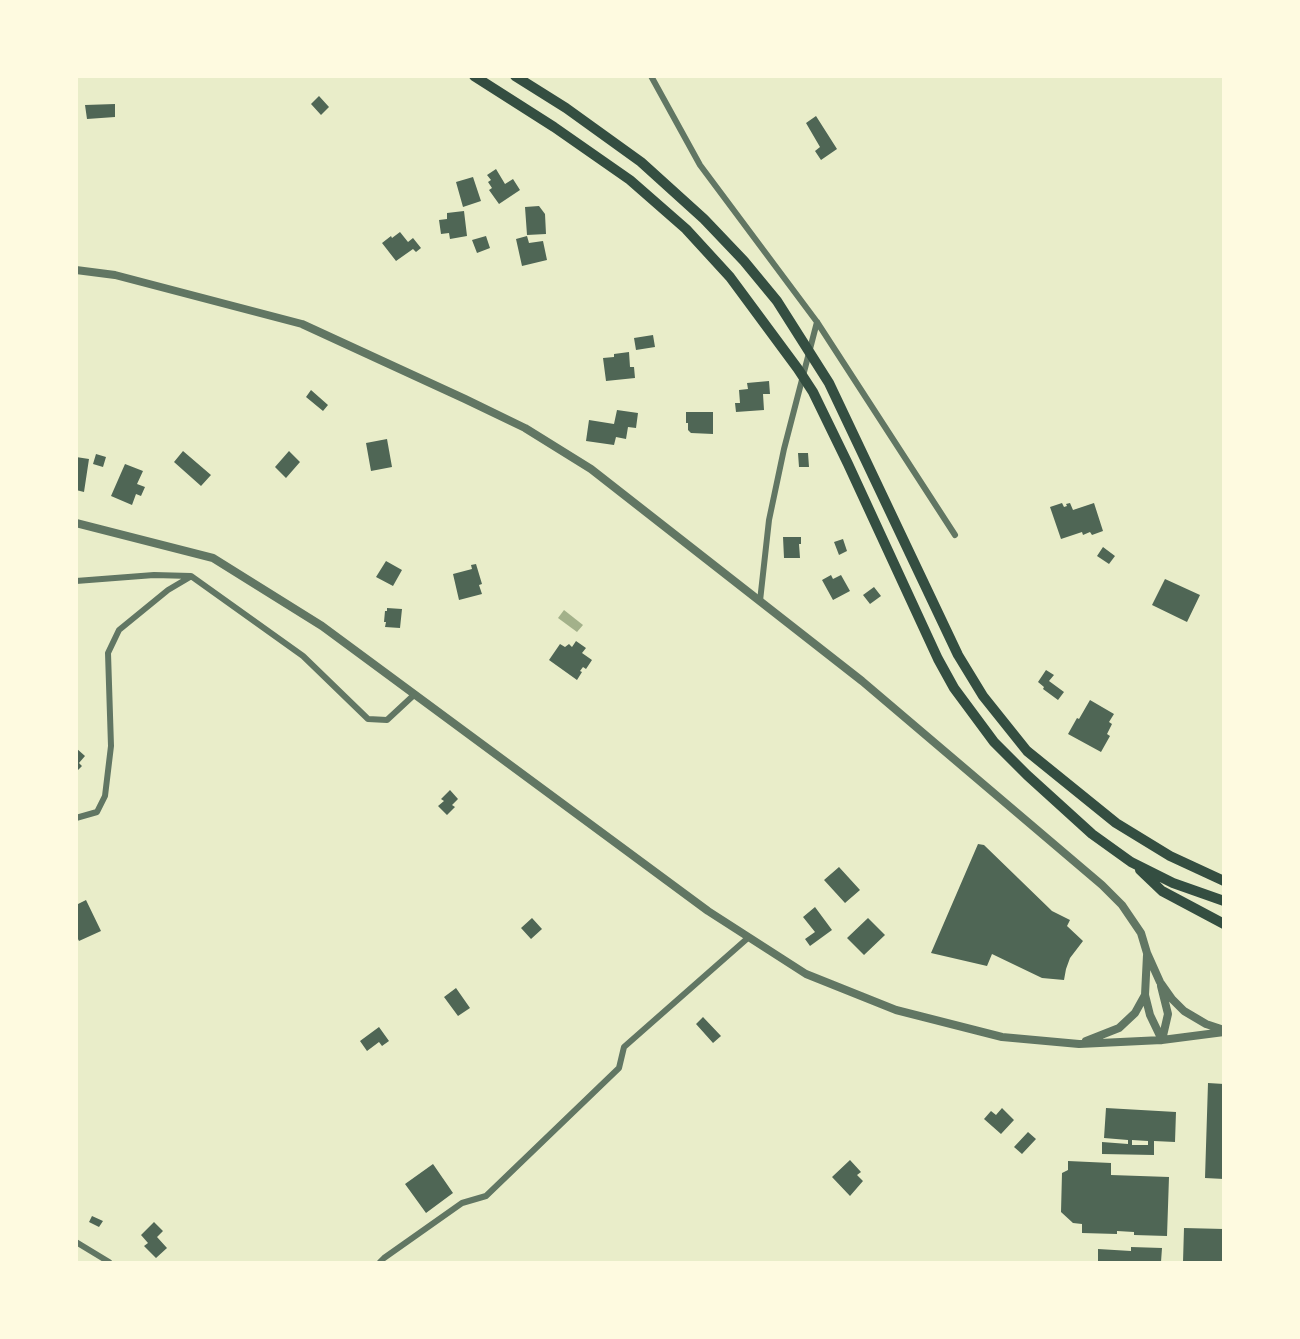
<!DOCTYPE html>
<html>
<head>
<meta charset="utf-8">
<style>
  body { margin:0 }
  #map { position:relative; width:1300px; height:1339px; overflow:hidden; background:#e9edc9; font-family:Jost,sans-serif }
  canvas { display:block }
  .frame { position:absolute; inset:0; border:78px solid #fefae0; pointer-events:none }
</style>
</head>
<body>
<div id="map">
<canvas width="1300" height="1339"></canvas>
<div class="frame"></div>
</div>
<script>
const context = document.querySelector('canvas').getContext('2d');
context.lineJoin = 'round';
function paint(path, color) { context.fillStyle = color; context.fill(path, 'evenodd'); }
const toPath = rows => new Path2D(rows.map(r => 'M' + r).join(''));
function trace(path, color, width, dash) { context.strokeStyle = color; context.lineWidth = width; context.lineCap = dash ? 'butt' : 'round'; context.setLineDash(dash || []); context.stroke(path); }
paint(toPath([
  [564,610,583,625,577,632,558,618]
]), '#a3b18a');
paint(toPath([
  [319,96,329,107,321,115,311,104],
  [115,104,115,117,87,119,85,105],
  [816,116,837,149,821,160,815,151,820,147,806,123],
  [496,169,505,184,513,179,520,190,499,204,489,190,492,188,488,182,491,180,487,175],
  [473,177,481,201,463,207,456,182],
  [539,206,545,214,546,234,527,235,525,207],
  [464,211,467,236,450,239,449,233,441,234,439,220,447,219,447,213],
  [400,232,408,242,413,238,421,248,416,252,413,249,396,261,382,243,391,236,392,238],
  [486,236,490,248,477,253,472,240],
  [527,236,529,243,543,241,547,260,522,266,516,239],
  [653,335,655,347,636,350,634,338],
  [629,352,630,367,634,367,635,378,606,381,603,358,614,357,614,354],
  [769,381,770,394,763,394,764,410,736,412,735,403,740,403,739,390,748,389,747,383],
  [311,390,328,405,323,411,306,397],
  [617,410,638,413,636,428,628,427,626,439,616,437,614,445,586,441,589,420,614,424],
  [686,412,713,412,713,434,691,433,688,430,688,423,686,423],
  [387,439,392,467,371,471,366,443],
  [183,451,211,475,201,486,174,462],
  [289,451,300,462,286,478,275,467],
  [798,453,808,453,809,467,799,467],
  [96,454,106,457,103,467,93,464],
  [76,457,89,459,84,492,76,490],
  [125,464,143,471,137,484,145,487,141,496,136,494,132,505,111,496],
  [1062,503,1064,507,1067,506,1066,504,1070,503,1073,510,1094,503,1103,531,1092,535,1090,532,1083,535,1082,532,1061,539,1050,507],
  [783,537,801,537,801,544,799,544,800,558,784,558],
  [843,539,847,551,839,555,834,542],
  [1103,547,1115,556,1109,564,1097,556],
  [386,561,402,570,393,586,376,577],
  [476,564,482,584,479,585,482,594,459,600,453,574,472,569,471,565],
  [831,575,833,579,841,575,850,591,833,600,822,580],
  [1165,579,1200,595,1187,622,1152,605],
  [874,587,881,596,870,604,863,595],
  [387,608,402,609,400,628,385,627,386,622,384,622,385,611,387,611],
  [576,641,586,648,582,653,592,660,586,669,583,667,580,671,582,672,577,680,549,660,560,644,565,647,569,644,572,647],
  [1046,670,1054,675,1049,681,1064,692,1058,700,1043,689,1044,687,1038,682],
  [1090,700,1114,714,1109,722,1112,724,1107,734,1110,736,1101,752,1068,734,1077,718,1079,719],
  [76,748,85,756,79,763,82,766,76,772],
  [450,790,458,799,452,805,455,807,447,815,438,806,444,801,441,799],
  [978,844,984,845,1052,911,1070,920,1067,926,1083,941,1070,958,1066,969,1064,980,1042,978,992,954,987,966,931,953],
  [839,867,860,890,845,903,824,880],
  [86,900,101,931,79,941,76,935,76,905],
  [815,907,832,930,810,946,805,939,815,932,803,917],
  [532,918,542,929,531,939,521,928],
  [868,918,885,935,864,955,847,938],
  [456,988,470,1008,458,1016,444,997],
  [703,1017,721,1036,713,1043,696,1024],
  [379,1027,389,1041,382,1046,379,1042,367,1051,360,1041],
  [1208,1083,1224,1084,1224,1179,1205,1178],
  [1002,1108,1014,1120,1001,1134,984,1119,991,1111,996,1115],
  [1106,1108,1176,1112,1175,1142,1154,1141,1154,1155,1102,1154,1102,1142,1128,1144,1128,1140,1104,1138],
  [1132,1140,1148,1141,1148,1145,1132,1145],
  [1028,1132,1036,1139,1022,1154,1014,1147],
  [850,1160,861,1172,857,1175,863,1181,850,1196,832,1177],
  [1068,1161,1111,1163,1111,1175,1169,1177,1167,1236,1134,1235,1134,1232,1117,1231,1117,1234,1082,1233,1082,1224,1073,1223,1061,1212,1062,1173,1068,1170],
  [433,1164,453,1193,426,1213,405,1184],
  [92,1216,103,1221,99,1227,89,1222],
  [154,1222,163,1231,157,1237,167,1248,156,1258,144,1246,148,1243,141,1235],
  [1184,1228,1224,1229,1224,1262,1183,1262],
  [1131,1247,1162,1248,1161,1262,1098,1262,1098,1249,1131,1251]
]), '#4f6655');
trace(toPath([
  [651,76,700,165,817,322,955,535],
  [76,581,154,575,191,576,303,656,368,719,387,720,415,694],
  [760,601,769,520,784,449,817,322],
  [76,818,97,812,105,796,111,746,108,653,119,630,168,590,190,577],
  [76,1242,109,1262],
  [380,1262,384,1258,462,1203,486,1196,619,1068,624,1047,749,937]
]), '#617663', 6);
trace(toPath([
  [76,270,115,275,302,324,465,399,525,428,591,469,862,681,1102,885,1122,905,1141,933,1147,953,1160,982,1172,999,1184,1011,1206,1024,1224,1030],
  [76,523,213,558,322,626,708,911,806,974,896,1010,1002,1037,1079,1044,1162,1040,1224,1032],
  [1147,955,1145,995,1150,1015,1162,1040],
  [1161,986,1168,1014,1162,1040],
  [1086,1041,1119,1028,1135,1013,1145,995]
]), '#617663', 8);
trace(toPath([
  [474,76,554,127,630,180,686,229,730,277,798,369,813,392,848,464,938,659,954,688,994,742,1027,775,1092,834,1131,862,1173,883,1224,901],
  [515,76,566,108,641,162,704,219,744,261,777,301,829,383,958,655,983,696,1027,751,1116,823,1170,856,1224,881],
  [1140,870,1162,891,1224,924]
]), '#344e41', 10);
</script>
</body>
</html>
